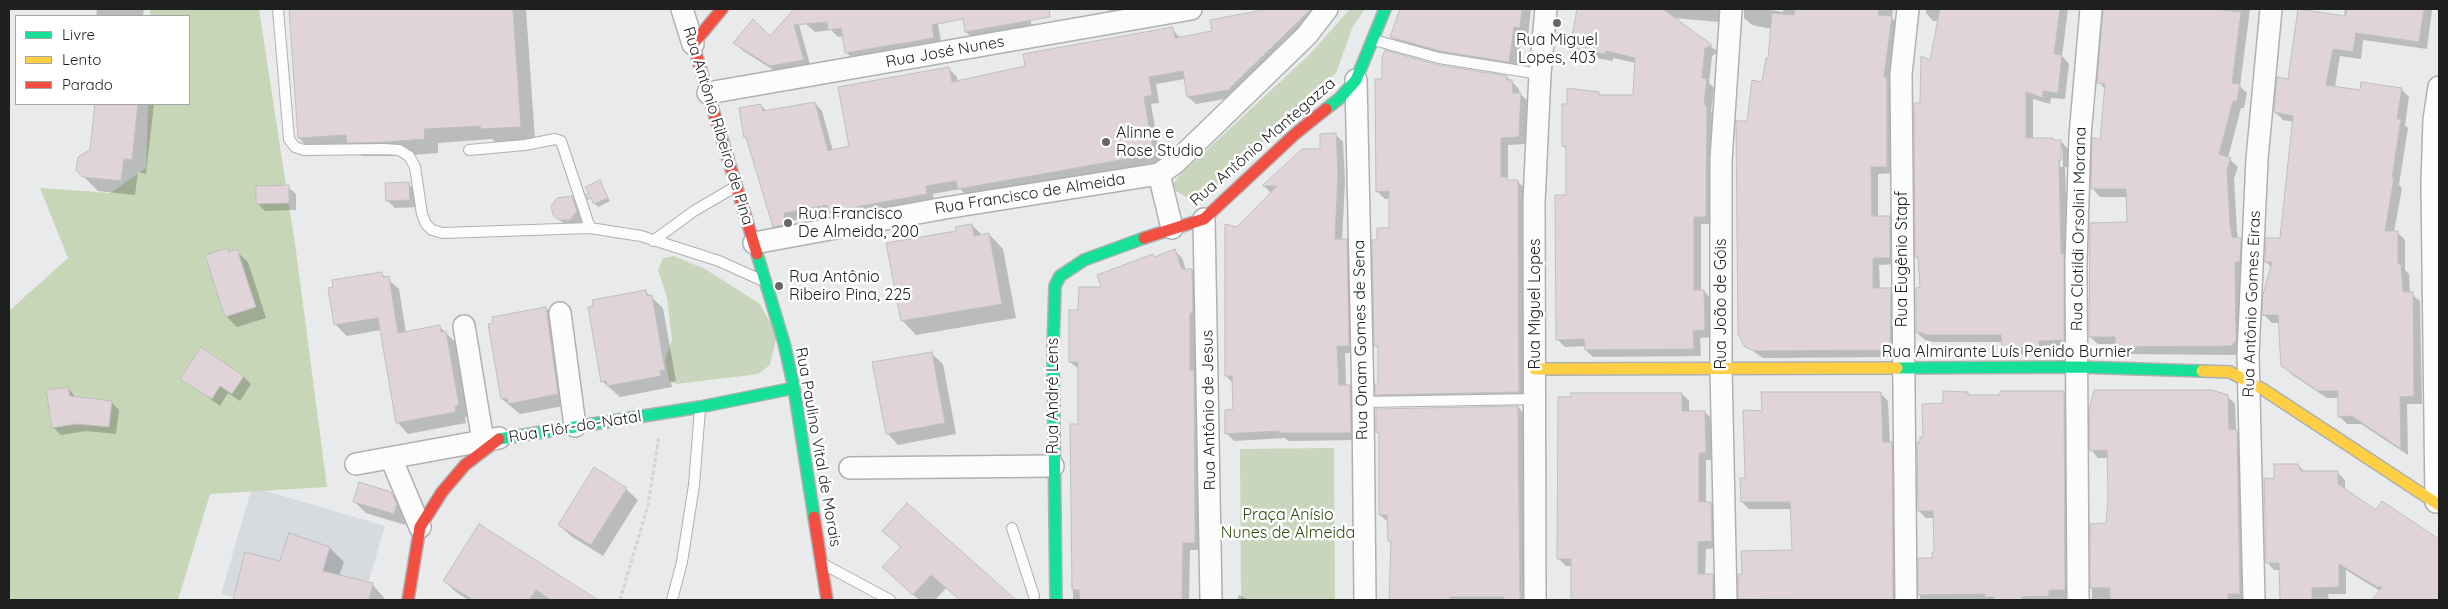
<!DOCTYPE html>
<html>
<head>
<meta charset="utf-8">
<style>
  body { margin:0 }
  #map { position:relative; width:2448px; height:609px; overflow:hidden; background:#e9eaeb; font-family:Quicksand,sans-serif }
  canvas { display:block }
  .frame { position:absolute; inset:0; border:10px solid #1e1f1f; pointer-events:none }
  .legend { position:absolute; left:15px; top:15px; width:175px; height:90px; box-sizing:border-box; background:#fff; border:1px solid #a5a5a5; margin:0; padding:6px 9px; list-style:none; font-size:15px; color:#1e1f1f }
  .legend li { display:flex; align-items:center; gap:10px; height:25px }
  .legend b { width:25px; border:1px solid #a5a5a5 }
</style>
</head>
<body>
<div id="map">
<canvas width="2448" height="609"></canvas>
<div class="frame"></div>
<ul class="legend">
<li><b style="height:6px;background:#16e098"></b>Livre</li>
<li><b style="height:6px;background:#ffcf43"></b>Lento</li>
<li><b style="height:6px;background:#f24e42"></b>Parado</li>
</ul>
</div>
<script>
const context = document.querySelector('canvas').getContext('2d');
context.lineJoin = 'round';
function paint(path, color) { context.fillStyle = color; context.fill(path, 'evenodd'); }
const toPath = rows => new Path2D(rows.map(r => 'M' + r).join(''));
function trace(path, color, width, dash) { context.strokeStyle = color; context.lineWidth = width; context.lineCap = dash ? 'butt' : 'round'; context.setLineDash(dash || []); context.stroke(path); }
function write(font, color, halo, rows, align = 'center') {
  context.font = font + ' Quicksand,sans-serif'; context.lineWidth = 5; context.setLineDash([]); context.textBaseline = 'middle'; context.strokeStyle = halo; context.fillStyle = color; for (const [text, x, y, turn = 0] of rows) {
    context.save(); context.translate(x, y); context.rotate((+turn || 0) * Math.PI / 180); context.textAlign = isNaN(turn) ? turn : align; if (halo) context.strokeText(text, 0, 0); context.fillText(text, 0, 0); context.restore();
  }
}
paint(toPath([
  [252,487,385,526,363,600,243,600,221,594]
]), '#d7dbe0');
paint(toPath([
  [1350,9,1365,9,1353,26,1336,73,1204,198,1193,201,1176,191,1173,184,1180,175,1310,54],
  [674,256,705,269,760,304,777,335,770,365,758,374,734,377,676,384,669,381,665,360,672,340,667,297,658,270,663,258],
  [1334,448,1335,600,1241,600,1240,449]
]), '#c9d5bc');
paint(toPath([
  [150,9,259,9,296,251,327,487,210,494,178,600,9,600,9,311,68,258,40,188,110,193,146,168,148,104,189,104,189,16,150,16]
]), '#c7d6b7');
paint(toPath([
  [97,9,144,9,143,16,96,16],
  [290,9,526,9,535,140,496,143,492,139,438,143,438,153,401,156,362,156,355,149,313,152,299,138],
  [805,9,935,9,942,46,855,61,847,53,844,36,838,37,831,30,815,32,806,24],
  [960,9,1029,9,1032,29,974,39,966,32],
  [1106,9,1144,9,1112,14],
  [1275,9,1326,9,1236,97,1196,104,1188,97,1185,79,1156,84,1159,103,1151,104,1161,162,967,196,960,189,933,194,934,201,837,219,831,213,791,221,793,232,782,234,774,226,748,140,745,137,761,106,767,111,815,103,822,111,833,151,850,147,949,69,957,77,958,82,1027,67,1172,29,1180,38,1214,32,1211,21],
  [1401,9,1531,9,1528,36,1522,35,1517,70,1400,46,1392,37,1401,15],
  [1578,9,1721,9,1719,22,1674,18,1718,52,1712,56,1709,83,1714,88,1711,112,1714,115,1713,224,1701,224,1701,291,1704,291,1711,299,1712,337,1700,338,1701,356,1593,357,1586,350,1586,346,1565,347,1557,339,1567,196,1568,150,1563,146,1599,93,1602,96,1634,96,1636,63,1613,58,1613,61,1579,55,1571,47],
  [1744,9,1765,9,1783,12,1783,9,1893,9,1892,18,1899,25,1894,173,1878,174,1878,217,1889,217,1897,224,1897,264,1879,265,1880,290,1890,289,1897,297,1897,357,1763,358,1746,346,1749,123,1770,60,1772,29,1752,25,1744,18],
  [1926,9,2068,9,2062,56,2069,64,2065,99,2051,98,2050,104,2033,99,2033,139,2053,139,2055,142,2061,141,2068,149,2068,167,2065,167,2071,347,2046,348,2046,355,2010,355,2003,348,2003,342,1933,342,1925,340,1917,333,1921,289,1919,259,1916,257,1922,104,1939,21,1933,21,1926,13],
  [2060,145,2062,148,2063,167,2060,167],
  [2106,9,2250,9,2240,86,2247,93,2244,108,2241,108,2228,158,2238,167,2234,179,2237,232,2238,239,2248,247,2243,350,2235,355,2125,354,2117,344,2098,344,2090,337,2128,223,2128,197,2100,197,2093,189,2101,142,2105,89,2099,82],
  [2345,9,2432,10,2427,49,2363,40,2361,59,2340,56,2335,87,2362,91,2401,89,2409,97,2405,125,2408,128,2399,185,2402,188,2394,232,2397,232,2405,240,2405,270,2409,274,2410,293,2420,301,2422,404,2407,404,2408,455,2361,424,2347,424,2340,417,2339,398,2327,398,2291,374,2283,366,2280,323,2272,323,2264,315,2272,268,2266,262,2281,239,2294,122,2283,120,2275,112,2289,80,2344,17],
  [798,21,811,68,778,73,742,50,735,43,770,37],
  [1438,66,1507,77,1519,89,1520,94,1528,101,1526,144,1508,145,1508,179,1510,181,1517,181,1525,189,1526,399,1384,402,1377,394,1379,386,1379,349,1376,346,1378,241,1390,229,1390,198,1385,199,1377,191,1383,80],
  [97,104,154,104,146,174,138,172,135,195,98,191,83,176,91,150],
  [1336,135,1343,142,1345,181,1342,241,1346,241,1354,248,1356,353,1345,353,1346,386,1350,386,1357,394,1358,440,1288,441,1285,438,1234,441,1226,433,1234,411,1234,384,1226,376,1237,228,1271,193,1264,186,1302,150,1321,150],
  [599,182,610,201,598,207,588,195,590,195],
  [408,184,416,191,417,207,395,208,387,200],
  [288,187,296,194,296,210,265,211,258,204],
  [572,197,579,205,584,219,577,227,568,228,554,214],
  [972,225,982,235,989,234,1003,249,1016,318,916,335,902,320,958,232],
  [228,249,231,252,236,251,248,262,266,318,237,327,226,316],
  [1175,251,1182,258,1186,270,1192,270,1199,277,1202,550,1190,550,1189,600,1073,600,1071,425,1079,425,1079,369,1070,362,1080,311,1103,289,1154,258],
  [382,274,399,289,406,333,440,327,457,344,470,416,465,417,466,423,408,434,397,422,381,330,347,336,335,324],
  [645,291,663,308,676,381,671,382,672,387,620,397,602,381],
  [546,308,557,319,569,405,520,414,502,399],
  [201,349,244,377,251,384,240,401,228,393,220,406,182,378],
  [931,353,943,364,956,434,898,445,887,433],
  [68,388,76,398,111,402,119,410,116,434,86,431,61,435,54,428],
  [2063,392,2071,399,2072,600,1920,600,1919,559,1934,559,1935,553,1935,518,1926,518,1919,511,1921,443,1944,404,1967,393,1971,396],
  [1880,393,1888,401,1890,443,1899,450,1900,600,1740,600,1739,576,1793,552,1792,509,1749,509,1742,502,1763,412],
  [1682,394,1689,401,1689,412,1705,412,1712,419,1713,460,1706,460,1706,503,1711,503,1718,511,1719,548,1706,549,1705,576,1712,576,1720,583,1721,600,1572,600,1572,566,1566,566,1558,558],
  [2227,396,2235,404,2236,431,2244,438,2247,600,2092,600,2091,525,2108,524,2108,458,2098,458,2091,450],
  [1518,407,1525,415,1527,600,1389,600,1392,543,1390,541,1388,522,1380,515,1379,434,1377,432],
  [2298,465,2305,472,2337,472,2345,480,2345,490,2377,511,2382,503,2439,540,2439,600,2374,600,2380,591,2346,570,2346,594,2328,594,2329,600,2267,600,2281,599,2280,570,2274,570,2267,562,2275,480],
  [595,469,626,489,638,500,603,556,571,536,559,525],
  [391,493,402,505,407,516,405,525,366,513,354,501],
  [907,505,1014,600,960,600,946,588,935,600,919,600,898,581,901,548,884,531],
  [479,526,596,600,468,600,456,592,444,581],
  [330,548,344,562,339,576,372,584,386,600,234,600,246,553,281,562],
  [1239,595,1249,600,1237,600]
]), '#0003');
const building = toPath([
  [289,9,513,9,521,127,481,129,480,126,424,129,425,139,386,142,347,143,346,135,298,138,289,9],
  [794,9,1049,9,1050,17,965,32,963,19,932,25,934,38,845,53,841,28,828,30,827,22,794,25,804,60,770,66,733,43,753,19,770,36,794,9],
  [1268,9,1311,9,1228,90,1187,97,1183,71,1149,77,1152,95,1144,97,1154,154,958,189,956,181,926,186,927,194,828,212,827,205,784,213,786,224,773,227,746,137,744,138,739,108,761,104,763,111,815,102,828,151,849,146,838,87,949,67,952,82,1025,66,1023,54,1173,27,1175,38,1212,31,1210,20,1268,9],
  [1400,9,1522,9,1520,28,1514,27,1509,62,1440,51,1390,37,1400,9],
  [1577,9,1663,9,1712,45,1705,48,1702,78,1707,79,1704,103,1707,107,1706,217,1694,217,1694,290,1704,290,1705,330,1693,331,1694,349,1585,350,1584,339,1556,340,1555,195,1566,195,1566,146,1562,146,1562,104,1567,104,1567,88,1599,92,1599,95,1633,95,1635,58,1606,51,1605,54,1570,48,1577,9],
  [1795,9,1879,9,1878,15,1892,16,1884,77,1887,77,1887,167,1871,167,1872,216,1890,216,1890,258,1873,258,1873,288,1891,288,1890,350,1754,351,1745,347,1738,334,1736,121,1747,121,1752,80,1762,82,1766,58,1768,58,1772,13,1794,15,1795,9],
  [1940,9,2060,9,2054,54,2062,55,2058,93,2043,91,2043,98,2026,92,2026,138,2053,138,2053,140,2061,140,2061,160,2059,160,2061,254,2064,254,2064,340,2039,341,2039,348,2002,348,2001,335,1924,335,1924,333,1916,333,1916,288,1920,287,1918,257,1915,257,1914,103,1920,103,1921,56,1930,60,1940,9],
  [2103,9,2213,9,2241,12,2232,83,2240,84,2237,101,2233,101,2219,154,2231,158,2227,170,2230,223,2232,237,2241,238,2240,262,2235,262,2236,341,2231,346,2116,347,2115,337,2089,337,2090,223,2127,222,2126,189,2091,189,2092,137,2100,140,2105,84,2097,83,2103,9],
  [2298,9,2345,16,2347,9,2424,9,2419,42,2356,33,2353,52,2333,49,2326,85,2360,90,2361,82,2402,88,2397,119,2401,119,2392,178,2394,178,2385,231,2398,231,2398,264,2401,264,2403,292,2413,292,2414,396,2400,397,2401,449,2352,416,2338,417,2338,391,2318,391,2281,366,2278,315,2262,315,2263,294,2272,262,2265,262,2266,238,2280,238,2293,116,2274,112,2277,77,2288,79,2298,9],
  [1385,50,1438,65,1507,76,1507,80,1512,80,1513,93,1521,93,1519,137,1501,138,1501,177,1507,177,1508,180,1518,180,1519,392,1375,395,1375,384,1378,384,1378,346,1374,346,1372,240,1377,240,1377,228,1389,228,1389,191,1376,192,1375,79,1382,79,1382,58,1385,50],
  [95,104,138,104,132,160,124,159,121,181,82,177,76,170,78,157,90,150,95,104],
  [1336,133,1338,173,1335,239,1347,239,1349,346,1337,346,1339,385,1350,385,1351,433,1279,433,1279,431,1225,434,1225,410,1233,409,1232,376,1225,376,1225,224,1237,227,1277,186,1262,186,1302,149,1320,149,1320,134,1336,133],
  [600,180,608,198,594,204,590,197,588,200,586,194,589,194,585,187,600,180],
  [409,182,410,200,386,201,385,183,409,182],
  [289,185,289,203,256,204,256,186,289,185],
  [572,196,577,211,570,220,559,220,553,215,551,206,557,198,572,196],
  [972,224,974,236,989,233,1002,304,901,321,886,243,956,231,955,227,972,224],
  [228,248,229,252,237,249,256,307,225,317,205,255,228,248],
  [1175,249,1182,269,1192,269,1193,313,1190,313,1190,370,1194,370,1195,543,1183,543,1182,600,1080,600,1079,590,1072,590,1070,424,1078,424,1078,362,1069,362,1069,310,1078,310,1079,287,1101,287,1097,275,1153,254,1154,257,1175,249],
  [382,272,383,277,389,276,398,333,440,325,441,332,446,331,459,405,455,406,456,412,396,423,378,318,334,325,328,288,333,287,332,280,382,272],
  [646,290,647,296,652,295,665,370,660,371,661,376,607,386,606,381,601,382,588,307,593,306,592,300,646,290],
  [546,307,558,394,508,404,507,398,501,399,488,324,493,323,492,317,546,307],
  [201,347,244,376,232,394,220,386,212,399,180,379,201,347],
  [932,352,945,423,886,434,872,362,932,352],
  [68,387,70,396,112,401,109,427,77,424,52,428,46,390,68,387],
  [2094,390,2212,390,2228,395,2229,429,2237,430,2240,594,2228,594,2228,600,2110,600,2110,588,2090,588,2090,524,2106,523,2108,499,2107,450,2090,451,2089,411,2094,390],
  [1943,391,1968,392,1968,395,2000,395,2000,391,2064,391,2065,590,2049,590,2049,596,2022,597,2022,600,1994,600,1994,597,1985,597,1985,594,1918,595,1918,558,1932,558,1932,552,1934,552,1933,511,1918,511,1917,442,1920,442,1920,437,1923,437,1922,404,1943,403,1943,391],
  [1761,392,1881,392,1883,442,1892,442,1893,600,1738,599,1738,574,1742,574,1741,551,1792,550,1790,502,1741,502,1740,478,1745,478,1743,410,1762,411,1761,392],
  [1571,393,1682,393,1682,411,1705,411,1706,453,1699,453,1699,502,1711,502,1712,541,1698,542,1698,574,1713,574,1713,600,1571,600,1571,559,1557,559,1558,397,1571,397,1571,393],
  [1518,406,1520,600,1504,600,1504,597,1450,597,1450,600,1389,600,1391,541,1388,541,1387,515,1379,515,1379,433,1376,432,1376,409,1518,406],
  [2274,464,2298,464,2301,471,2338,471,2338,484,2376,510,2382,501,2439,539,2439,600,2372,600,2382,587,2377,587,2339,564,2339,587,2312,588,2312,600,2280,600,2279,563,2266,563,2264,478,2274,479,2274,464],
  [594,467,627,488,591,545,558,525,594,467],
  [359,482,391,492,397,504,394,514,353,502,359,482],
  [907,503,959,549,1016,600,960,600,931,575,913,595,882,567,901,547,882,531,907,503],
  [479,524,512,545,598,600,551,600,536,590,529,600,473,600,443,581,479,524],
  [289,533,330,547,323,571,373,583,369,600,233,600,245,552,280,561,289,533]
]);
paint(building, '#e0d4d9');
trace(building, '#bebfbf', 1);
const lane = toPath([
  [278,9,289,139,295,147,304,150,384,149,399,150,409,156,415,167,422,214,426,224,432,230,443,233,590,228,641,236,719,261,761,280],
  [1374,40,1439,58,1540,74],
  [469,150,525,145,555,139,561,141,590,228],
  [653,241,694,211,735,187],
  [1363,402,1535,399],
  [1012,528,1034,596],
  [825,565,890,600],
  [672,600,682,562,694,485,700,409]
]);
const street = toPath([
  [682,9,693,44],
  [1356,80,1363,402,1365,600],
  [708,93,1191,9],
  [1159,174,1172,228],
  [1204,219,1211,600],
  [754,243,945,208,1159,174,1175,163,1307,35,1327,9],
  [560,313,575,426],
  [464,326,483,441],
  [391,458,420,527],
  [356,464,499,438],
  [850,468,1053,466],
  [2436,502,2432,184,2434,120,2439,87],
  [1535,600,1534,202,1540,74,1546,9],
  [1726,600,1721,368,1721,160,1731,9],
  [1906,600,1901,74,1908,9],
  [2078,600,2076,262,2080,136,2091,9],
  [2254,600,2248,355,2257,159,2271,9]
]);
const fast = toPath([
  [1326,109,1340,98,1356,80,1385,9],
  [757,254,784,343,794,388,814,517],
  [1897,368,2078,367,2202,371],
  [499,439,700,407,794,388],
  [1056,600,1053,348,1055,286,1060,276,1084,260,1144,238]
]);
const slow = toPath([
  [1535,369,1897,368],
  [2202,371,2230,372,2264,390,2439,505]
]);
const jam = toPath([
  [722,9,693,44,757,254],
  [1144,238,1204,219,1295,134,1326,109],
  [814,517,827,600],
  [408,600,420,527,442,492,465,465,499,439]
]);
trace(lane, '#afb0b1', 12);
trace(street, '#afb0b1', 24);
trace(fast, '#afb0b1', 14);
trace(slow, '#afb0b1', 14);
trace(jam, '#afb0b1', 14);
trace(toPath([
  [620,600,648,505,659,436]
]), '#d3d3d4', 3, [4, 2.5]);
trace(lane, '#fcfcfc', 10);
trace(street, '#fcfcfc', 21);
trace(fast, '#16e098', 11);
trace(slow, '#ffcf43', 11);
trace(jam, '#f24e42', 11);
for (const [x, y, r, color] of [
  [1557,23,5,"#656666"],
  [1106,142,5,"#656666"],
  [788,223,5,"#656666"],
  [779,286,5,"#656666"]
]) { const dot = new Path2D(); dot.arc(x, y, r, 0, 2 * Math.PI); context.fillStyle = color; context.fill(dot); trace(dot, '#fff', 2); }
write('16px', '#1e1f1f', '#fff', [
  ["Rua Miguel",1557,40,"center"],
  ["Lopes, 403",1557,58,"center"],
  ["Alinne e",1116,133],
  ["Rose Studio",1116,151],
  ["Rua Francisco",798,214],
  ["De Almeida, 200",798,232],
  ["Rua Antônio",789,277],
  ["Ribeiro Pina, 225",789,295]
], 'left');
write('16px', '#1e1f1f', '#fff', [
  ["Rua José Nunes",945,52,-10],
  ["Rua Antônio Ribeiro de Pina",718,126,73],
  ["Rua Antônio Mantegazza",1263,142,-41],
  ["Rua Francisco de Almeida",1030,194,-9],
  ["Rua Clotildi Orsolini Morana",2079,229,-89],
  ["Rua Eugênio Stapf",1902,259,-90],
  ["Rua Miguel Lopes",1535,304,-90],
  ["Rua João de Góis",1721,304,-90],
  ["Rua Antônio Gomes Eiras",2252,304,-88],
  ["Rua Onam Gomes de Sena",1361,340,-91],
  ["Rua Almirante Luís Penido Burnier",2007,352],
  ["Rua André Lens",1053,396,-90],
  ["Rua Antônio de Jesus",1209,410,-91],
  ["Rua Flôr-do-Natal",575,427,-9],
  ["Rua Paulino Vital de Morais",818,447,80]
]);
write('16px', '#32490d', '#fff', [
  ["Praça Anísio",1288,515],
  ["Nunes de Almeida",1288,533]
]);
</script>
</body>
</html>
